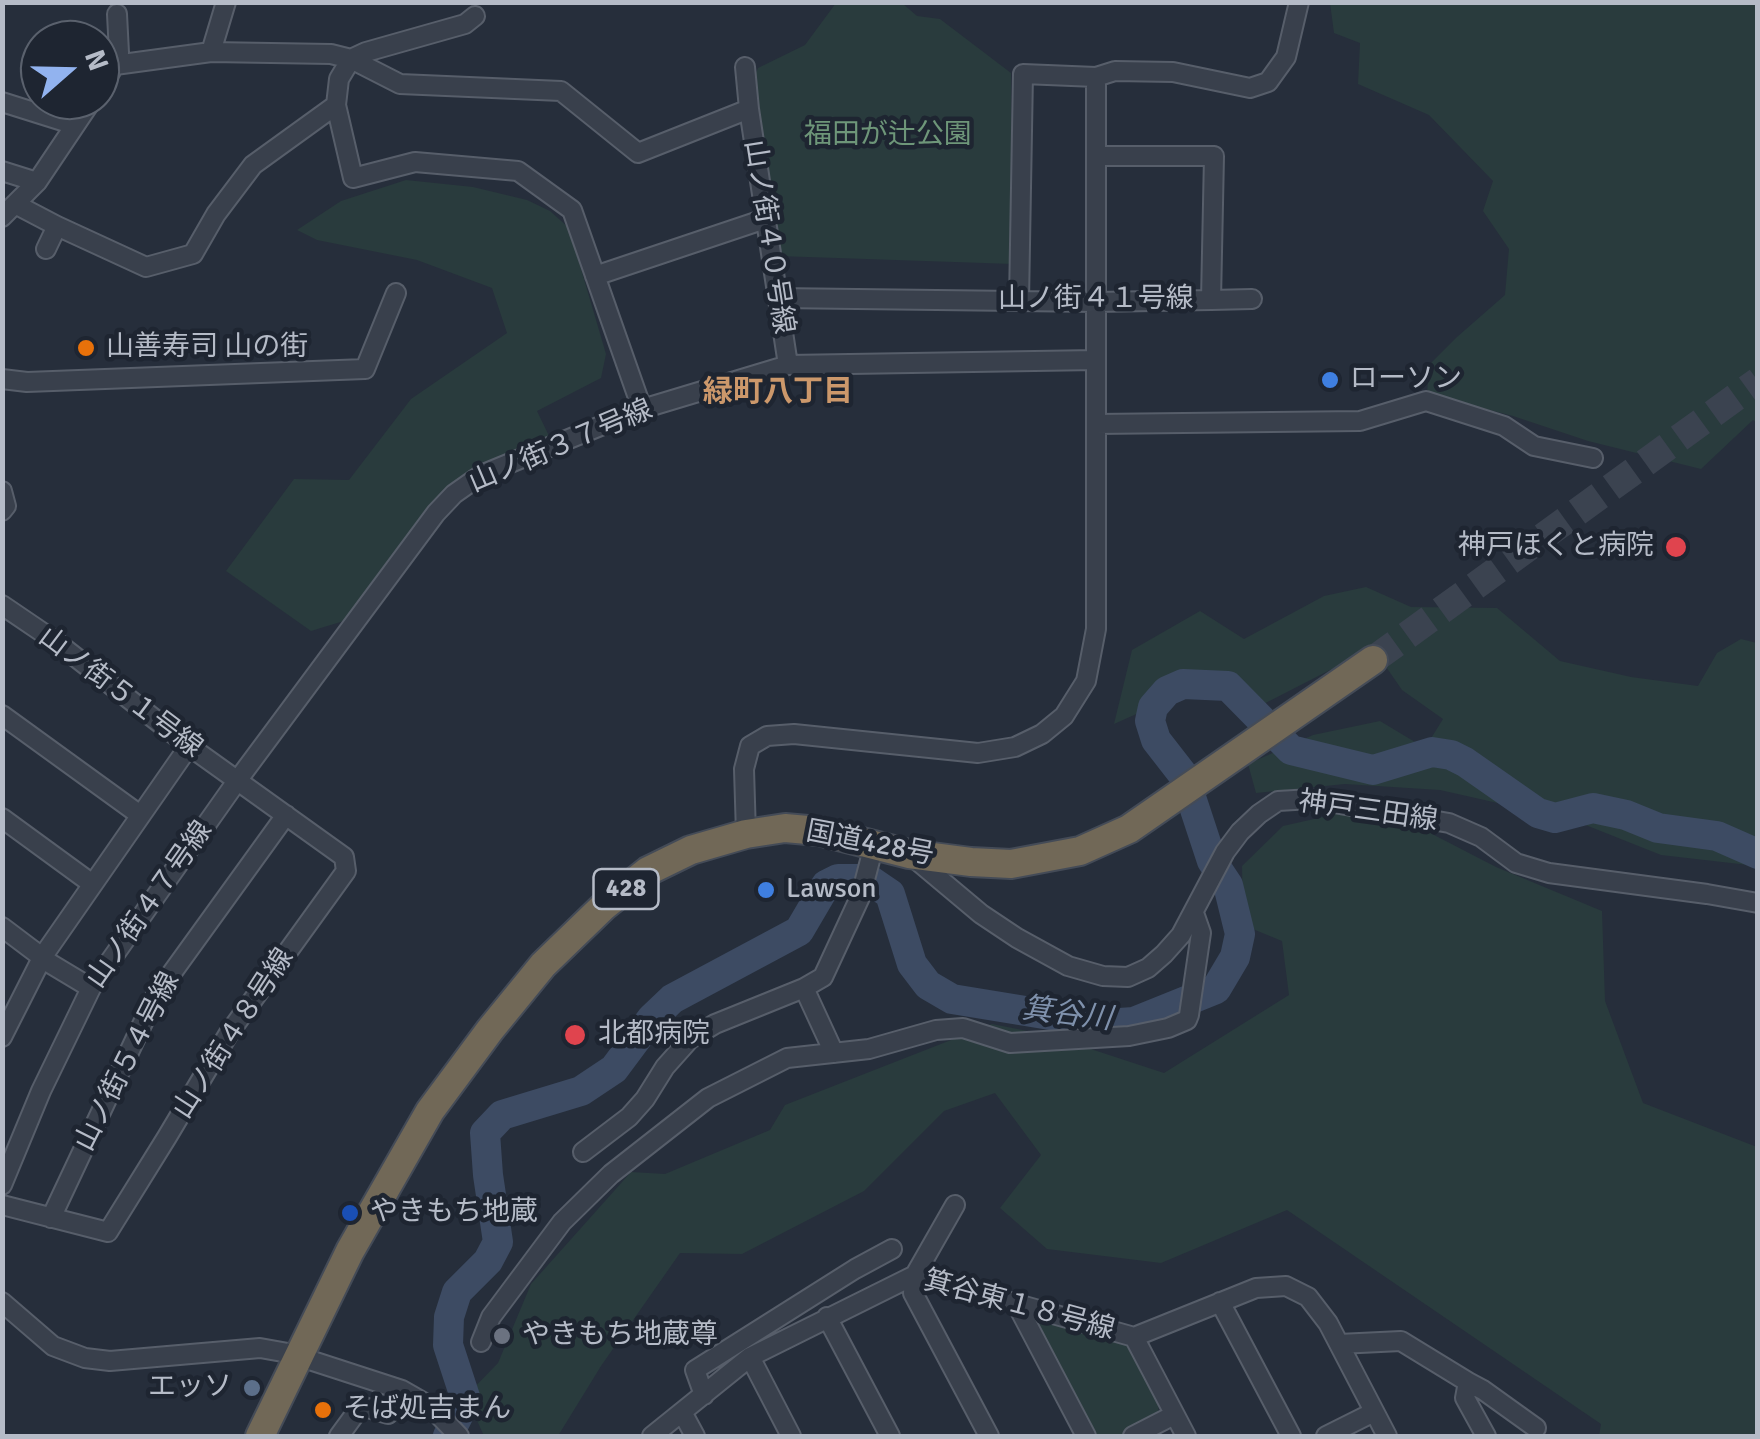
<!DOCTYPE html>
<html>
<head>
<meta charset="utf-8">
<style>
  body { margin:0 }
  #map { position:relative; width:1760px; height:1439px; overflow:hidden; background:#262e3b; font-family:Signika,sans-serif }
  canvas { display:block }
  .frame { position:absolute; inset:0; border:5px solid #b5bbc7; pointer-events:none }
  .north { position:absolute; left:20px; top:20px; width:100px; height:100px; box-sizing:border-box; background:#1e2531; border:2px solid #5a616d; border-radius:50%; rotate:70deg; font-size:28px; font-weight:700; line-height:40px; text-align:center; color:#b5bbc7 }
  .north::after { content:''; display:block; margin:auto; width:35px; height:45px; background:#92b3ef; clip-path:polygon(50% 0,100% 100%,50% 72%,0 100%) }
</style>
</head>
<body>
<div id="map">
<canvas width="1760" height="1439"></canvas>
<div class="frame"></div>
<div class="north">N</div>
</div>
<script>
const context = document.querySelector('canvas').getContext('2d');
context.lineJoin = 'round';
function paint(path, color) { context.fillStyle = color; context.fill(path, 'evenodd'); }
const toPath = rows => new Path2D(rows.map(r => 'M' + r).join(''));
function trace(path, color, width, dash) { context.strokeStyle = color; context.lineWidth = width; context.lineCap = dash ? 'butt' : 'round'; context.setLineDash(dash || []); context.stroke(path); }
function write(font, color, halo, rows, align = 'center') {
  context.font = font + ' Signika,"Noto Sans JP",sans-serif'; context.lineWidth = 9; context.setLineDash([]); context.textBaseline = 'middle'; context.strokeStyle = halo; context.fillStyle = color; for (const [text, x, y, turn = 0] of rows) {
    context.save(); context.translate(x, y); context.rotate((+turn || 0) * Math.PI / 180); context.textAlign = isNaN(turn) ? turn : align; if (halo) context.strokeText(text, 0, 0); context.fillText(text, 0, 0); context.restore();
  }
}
paint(toPath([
  [836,3,902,3,917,16,940,19,1011,73,1013,264,778,256,753,80,758,68,805,45],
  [1330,3,1757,3,1757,423,1753,420,1701,469,1588,441,1513,416,1427,394,1429,365,1457,337,1505,295,1509,249,1483,211,1493,181,1429,115,1358,84,1360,43,1334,33],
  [406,180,473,187,527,200,550,211,569,228,606,354,601,378,537,411,550,438,469,477,347,620,311,631,226,571,294,479,349,480,411,399,507,333,492,288,417,260,317,240,297,230,341,201],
  [1366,587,1411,607,1497,608,1560,661,1631,677,1698,686,1717,653,1741,639,1757,643,1757,866,1661,855,1573,820,1440,790,1345,784,1256,793,1248,764,1313,735,1380,721,1425,748,1443,719,1402,690,1373,648,1246,713,1217,678,1114,724,1132,650,1200,611,1244,639,1324,596],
  [1376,805,1496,867,1602,911,1605,1001,1643,1103,1757,1147,1757,1436,1599,1436,1601,1424,1287,1210,1161,1263,1047,1249,1000,1208,1041,1155,995,1093,944,1111,864,1191,742,1254,680,1253,601,1366,558,1436,484,1436,466,1396,498,1363,531,1284,631,1172,665,1174,770,1130,785,1105,992,1024,1048,1035,1164,1073,1289,995,1282,941,1243,925,1242,866,1283,826],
  [1039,1319,1129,1346,1159,1401,1158,1416,1119,1436,1091,1436,1032,1323]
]), '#293b3d');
trace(toPath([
  [448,1436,466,1400,448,1345,449,1317,457,1292,488,1261,498,1242,488,1175,485,1133,502,1115,581,1091,614,1069,652,1018,672,999,799,931,826,885,838,879,868,879,890,894,912,964,928,985,952,999,1105,1024,1134,1022,1216,989,1235,957,1240,934,1228,885,1212,861,1184,776,1156,740,1150,721,1153,707,1167,691,1183,684,1228,686,1291,750,1373,770,1432,752,1451,755,1465,762,1538,813,1555,818,1593,808,1626,815,1658,828,1717,836,1758,854]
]), '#3d4b63', 30);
trace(toPath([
  [1373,660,1758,381]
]), '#3b4350', 28, [28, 14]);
const minor = toPath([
  [475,16,465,24,366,52,351,59,339,79,336,105,353,178,415,162,518,171,572,210,642,409],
  [211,52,226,2],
  [115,65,119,53,117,14],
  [745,67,749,109,788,365],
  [1096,77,1115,71,1173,72,1250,88,1268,82,1286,57,1299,2],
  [100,88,115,65,211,52,331,54,351,59,400,84,561,91,638,153,749,109],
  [2,102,75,125],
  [2,171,37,182],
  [15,204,57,226,146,267,193,254,216,214,253,165,336,105],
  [2,217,37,182,92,100],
  [46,249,57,226],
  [595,276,765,219],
  [777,298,1096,302,1211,300,1214,156,1096,156],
  [1211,300,1252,299],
  [1019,301,1023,74,1096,77,1096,360],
  [2,379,27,382,365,369,396,293],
  [1096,424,1360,421,1426,401,1504,426,1534,446,1593,458],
  [2,491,6,506,2,511],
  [2,605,55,641,189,746,344,857,346,871,229,1033,167,1137,108,1232,2,1205],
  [2,715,140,815],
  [2,818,91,883],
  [913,857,981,914,1017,938,1068,966,1103,976,1128,977,1148,968,1164,954,1181,935,1225,852,1240,832,1259,814,1278,801,1311,799,1449,823,1481,837,1516,863,1549,873,1707,894,1758,903],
  [2,927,51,964,91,988],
  [2,1037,43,956,189,746],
  [834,1053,804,988,823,977,861,895,874,845],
  [583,1152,629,1117,645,1099,665,1067,690,1039,715,1024,804,988],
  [2,1185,41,1091,91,988,237,781,436,513,454,494,481,475,642,409,788,365,1096,360,1096,629,1086,681,1064,716,1042,734,1015,747,978,753,794,734,767,736,750,746,744,769,746,834],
  [955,1205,915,1275,913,1293,989,1436],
  [51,1218,156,995,286,815],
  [2,1302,53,1346,85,1358,110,1361,260,1348,288,1353,402,1390,430,1406,459,1436],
  [1220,1302,1291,1436],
  [1016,1303,1086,1436],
  [827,1317,890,1436],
  [1134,1337,1256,1288,1286,1286,1308,1297,1328,1323,1387,1436],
  [481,1342,491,1317,562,1222,611,1174,708,1098,787,1058,869,1049,936,1030,963,1028,1010,1043,1129,1036,1168,1028,1187,1020,1189,1015,1201,933,1194,913],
  [1339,1344,1401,1341,1468,1382,1465,1398,1486,1436],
  [750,1357,791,1436],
  [1468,1382,1483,1390,1536,1428],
  [704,1395,695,1370,855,1269,892,1249],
  [682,1412,695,1436],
  [339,1436,361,1406,388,1414],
  [652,1436,750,1357,915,1275,1134,1337,1186,1436],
  [1133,1436,1174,1415],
  [1326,1436,1374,1412]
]);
const highway = toPath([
  [260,1436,350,1251,430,1111,490,1030,543,965,604,906,648,871,691,850,746,834,785,828,819,831,909,854,971,862,1011,864,1080,851,1129,829,1373,660]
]);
trace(minor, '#575e6a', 22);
trace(highway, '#444b57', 32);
trace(minor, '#39404c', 18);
trace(highway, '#716857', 28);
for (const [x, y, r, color] of [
  [86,348,10,"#e8710a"],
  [1330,380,10,"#3f7fe0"],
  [1676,547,12,"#e0444e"],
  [766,890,10,"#3f7fe0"],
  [575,1035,12,"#e0444e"],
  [350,1213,10,"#1a4fb4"],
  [502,1336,10,"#6b7280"],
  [252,1388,10,"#5c6f8a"],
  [323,1410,10,"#e8710a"]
]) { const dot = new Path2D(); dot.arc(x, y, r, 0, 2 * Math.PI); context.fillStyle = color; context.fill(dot); trace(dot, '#1e2531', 4); }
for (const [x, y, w] of [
  [626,889,65]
]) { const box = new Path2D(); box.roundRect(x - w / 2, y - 20, w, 40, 8); context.fillStyle = '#1e2531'; context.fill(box); trace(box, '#b5bbc7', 2.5); }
write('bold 25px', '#b5bbc7', null, [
  ["428",626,889]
]);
write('28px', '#6e9679', '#1e2531', [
  ["福田が辻公園",888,136]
]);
write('28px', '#b5bbc7', '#1e2531', [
  ["山ノ街４０号線",768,237,81],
  ["山ノ街４１号線",1096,300],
  ["山ノ街３７号線",561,447,-23],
  ["山ノ街５１号線",120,693,37],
  ["神戸三田線",1368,812,8],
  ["国道428号",870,844,11],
  ["山ノ街４７号線",150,905,-55],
  ["山ノ街４８号線",234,1034,-57],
  ["山ノ街５４号線",128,1062,-63],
  ["箕谷東１８号線",1019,1306,15]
]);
write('28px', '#b5bbc7', '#1e2531', [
  ["山善寿司 山の街",106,348],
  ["ローソン",1350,380],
  ["神戸ほくと病院",1654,547,"right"],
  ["Lawson",786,890],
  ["北都病院",598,1035],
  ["やきもち地蔵",370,1213],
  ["やきもち地蔵尊",522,1336],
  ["エッソ",232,1388,"right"],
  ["そば処吉まん",343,1410]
], 'left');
write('bold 30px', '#cc986b', '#1e2531', [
  ["緑町八丁目",778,393]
]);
write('italic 30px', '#7f91ac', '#1e2531', [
  ["箕谷川",1067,1015,7]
]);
</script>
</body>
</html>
